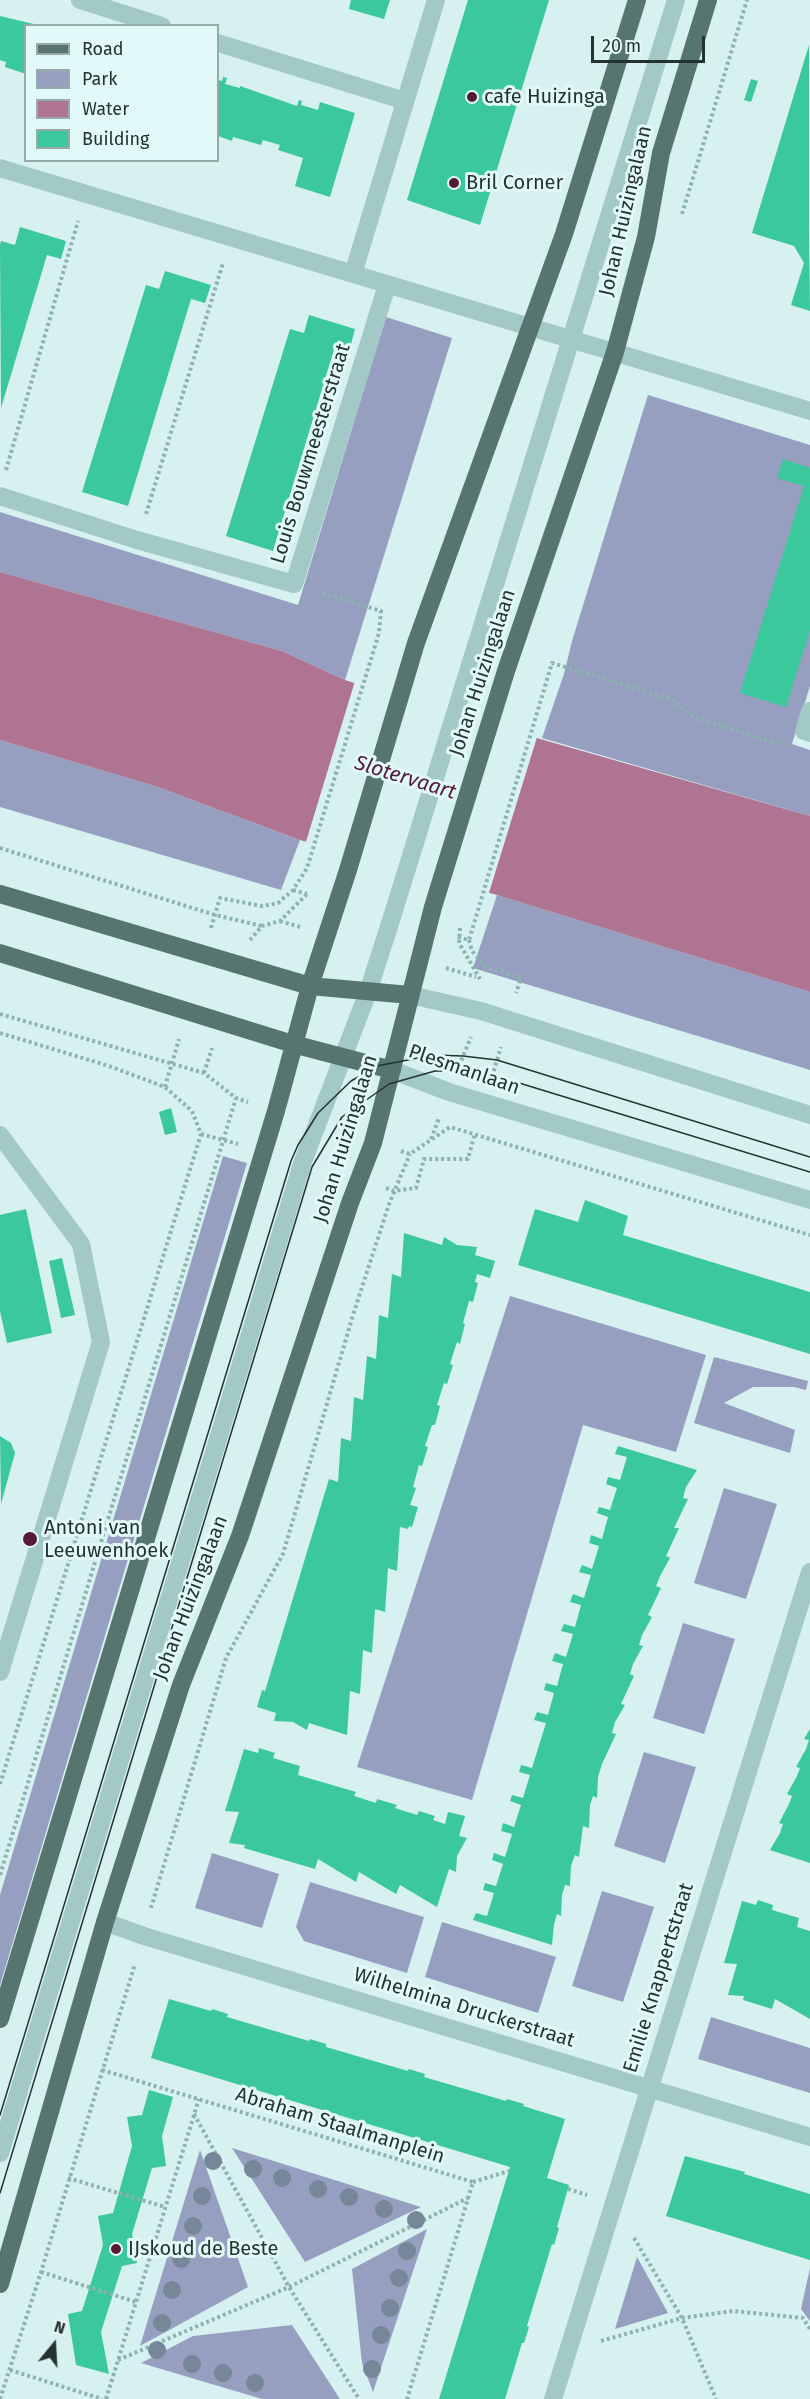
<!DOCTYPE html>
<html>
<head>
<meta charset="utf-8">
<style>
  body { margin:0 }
  #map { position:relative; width:810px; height:2399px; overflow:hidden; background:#d6f1f0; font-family:"Fira Sans",sans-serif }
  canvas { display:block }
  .legend { position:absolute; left:24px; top:24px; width:195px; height:138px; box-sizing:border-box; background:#e2f9f9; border:2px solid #96aaa8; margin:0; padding:8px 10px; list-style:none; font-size:18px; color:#24332f }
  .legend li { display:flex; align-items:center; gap:12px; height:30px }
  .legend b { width:30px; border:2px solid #96aaa8 }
  .north { position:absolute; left:24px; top:2315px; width:60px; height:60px; -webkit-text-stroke:4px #e2f9f9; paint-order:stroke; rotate:18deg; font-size:16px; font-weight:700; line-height:24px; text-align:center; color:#24332f }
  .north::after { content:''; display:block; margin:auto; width:21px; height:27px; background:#24332f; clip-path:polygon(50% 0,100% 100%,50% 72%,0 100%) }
  .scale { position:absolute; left:591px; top:36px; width:114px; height:27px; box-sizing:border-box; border:3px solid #24332f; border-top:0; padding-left:8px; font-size:18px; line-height:21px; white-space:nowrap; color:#24332f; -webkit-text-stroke:4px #e2f9f9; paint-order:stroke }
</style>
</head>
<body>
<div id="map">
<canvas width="810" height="2399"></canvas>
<ul class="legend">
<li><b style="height:8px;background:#55756e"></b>Road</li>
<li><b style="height:16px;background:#969fc0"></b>Park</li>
<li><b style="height:16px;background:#ae7492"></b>Water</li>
<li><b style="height:16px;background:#3cc89d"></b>Building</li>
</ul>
<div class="north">N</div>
<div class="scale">20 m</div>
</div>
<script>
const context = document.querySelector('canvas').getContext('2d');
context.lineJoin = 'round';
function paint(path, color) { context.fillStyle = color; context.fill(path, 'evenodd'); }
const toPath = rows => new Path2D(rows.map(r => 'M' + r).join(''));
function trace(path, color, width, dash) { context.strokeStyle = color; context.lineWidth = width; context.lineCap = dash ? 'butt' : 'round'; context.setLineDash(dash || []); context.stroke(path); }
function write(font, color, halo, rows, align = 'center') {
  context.font = font + ' "Fira Sans",sans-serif'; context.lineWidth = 6; context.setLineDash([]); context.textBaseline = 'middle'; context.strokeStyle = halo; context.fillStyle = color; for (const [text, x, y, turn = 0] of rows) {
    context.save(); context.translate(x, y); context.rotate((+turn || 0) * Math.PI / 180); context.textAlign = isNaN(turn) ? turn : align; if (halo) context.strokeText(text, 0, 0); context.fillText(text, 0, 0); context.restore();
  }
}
paint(toPath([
  [386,317,452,338,345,680,282,651,0,572,0,512,298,605],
  [648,395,810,445,810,686,792,744,810,750,810,816,542,738,564,674,572,641],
  [0,740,155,786,300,840,281,890,0,807],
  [497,895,810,992,810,1070,473,968],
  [223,1156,247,1163,0,1985,0,1895],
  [510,1296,706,1355,676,1452,583,1425,472,1800,357,1767],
  [714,1357,808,1381,806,1390,794,1387,753,1387,724,1403,795,1430,790,1453,694,1423],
  [724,1488,777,1504,746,1599,694,1583],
  [683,1623,735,1639,704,1734,653,1718],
  [644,1752,696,1767,665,1863,614,1846],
  [212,1853,279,1874,262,1928,195,1908],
  [310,1882,424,1917,407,1973,304,1941,296,1927],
  [602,1891,654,1907,623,2002,572,1986],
  [442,1922,556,1957,538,2013,425,1977],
  [711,2017,810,2048,810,2093,698,2059],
  [232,2148,421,2207,305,2262],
  [200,2150,248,2287,140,2346],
  [427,2229,373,2392,362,2363,352,2269],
  [637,2257,668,2313,615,2329],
  [810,2268,810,2321,801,2309],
  [292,2325,340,2399,262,2399,141,2363,193,2336]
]), '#969fc0');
paint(toPath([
  [0,572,282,651,345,680,421,705,810,816,810,992,497,895,300,840,155,786,0,740]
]), '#ae7492');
paint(toPath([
  [355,681,538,734,488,896,305,845]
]), '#d6f1f0');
paint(toPath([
  [351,0,390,0,384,19,349,9],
  [468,0,549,0,480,225,407,200],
  [0,16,38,25,26,26,26,74,5,67,6,62,0,60],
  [809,45,809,229,810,311,791,305,804,263,794,246,752,233],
  [223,77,227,78,225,84,240,88,240,86,297,106,299,100,302,101,301,105,318,110,320,102,355,113,330,197,295,186,303,158,278,150,280,145,263,140,261,145,233,137,232,141,218,136,218,80,222,81],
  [751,79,758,81,751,102,744,100],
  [20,227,66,241,61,259,47,255,1,408,0,245,1,241,15,245],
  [165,271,211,285,205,303,191,299,128,506,82,492,146,285,159,289],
  [309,315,355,329,350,348,336,343,273,551,226,536,290,329,304,333],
  [783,459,810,468,810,630,786,707,740,693,804,486,777,478],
  [171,1108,177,1132,165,1135,159,1112],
  [585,1200,628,1216,623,1235,810,1292,810,1354,518,1265,535,1209,578,1222],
  [26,1209,52,1333,7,1343,0,1311,0,1215],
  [404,1233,442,1245,444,1237,457,1245,477,1247,475,1255,495,1261,490,1278,477,1274,475,1282,478,1283,473,1302,469,1301,463,1323,465,1324,460,1344,457,1342,450,1364,453,1365,447,1384,444,1383,437,1405,440,1406,435,1425,432,1425,425,1446,428,1447,422,1466,419,1465,413,1487,416,1488,410,1505,418,1507,412,1527,409,1526,408,1529,400,1527,397,1571,388,1568,385,1612,375,1609,372,1653,363,1650,360,1694,350,1691,347,1735,309,1723,307,1730,293,1722,274,1721,276,1713,257,1707,262,1690,265,1691,329,1479,338,1482,341,1438,351,1441,354,1397,363,1400,367,1356,376,1359,379,1315,388,1318,392,1274,401,1277],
  [62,1258,75,1315,61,1318,49,1261],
  [0,1436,11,1443,15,1453,1,1504],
  [618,1446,697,1470,686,1487,683,1498,688,1499,674,1528,679,1528,666,1556,670,1558,660,1576,656,1586,661,1588,648,1615,652,1617,642,1635,639,1645,643,1646,633,1664,630,1674,634,1676,621,1704,625,1705,615,1722,612,1733,616,1734,602,1764,598,1777,597,1798,593,1796,590,1805,589,1828,583,1826,579,1857,575,1855,571,1866,570,1886,565,1885,562,1895,561,1916,557,1914,554,1924,552,1945,473,1920,476,1913,487,1916,494,1893,483,1890,485,1883,496,1886,503,1864,492,1860,494,1853,505,1857,512,1834,501,1831,503,1823,514,1827,521,1805,510,1801,512,1795,523,1798,530,1775,519,1772,521,1765,532,1768,546,1723,534,1720,537,1712,548,1715,554,1693,544,1690,546,1683,557,1686,563,1664,552,1661,555,1653,566,1657,573,1634,561,1631,564,1624,575,1627,581,1605,570,1602,573,1594,584,1598,591,1575,579,1572,582,1565,592,1569,599,1546,589,1543,591,1535,602,1539,608,1517,597,1513,599,1507,610,1510,617,1488,606,1484,608,1477,620,1480,627,1457,615,1454],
  [810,1729,810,1863,770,1850,780,1833,783,1824,779,1823,789,1804,792,1796,787,1794,797,1776,800,1768,796,1767,806,1749,809,1740,804,1739],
  [259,1748,275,1753,273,1758,300,1766,298,1775,356,1792,354,1796,376,1803,377,1799,397,1805,395,1808,417,1815,419,1811,435,1816,433,1820,445,1824,448,1812,465,1816,459,1836,467,1838,457,1856,456,1872,449,1869,437,1907,400,1885,396,1894,359,1872,356,1882,318,1859,315,1869,244,1848,245,1845,229,1843,239,1812,225,1811,244,1749,258,1753],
  [758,1900,773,1905,772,1910,799,1918,797,1927,810,1931,810,2019,775,1999,772,2009,743,2000,744,1996,728,1995,737,1964,724,1963,742,1901,756,1905],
  [169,1999,211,2011,212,2009,228,2014,227,2017,309,2041,310,2039,326,2044,326,2047,408,2071,409,2069,425,2074,424,2077,506,2101,507,2099,524,2104,523,2106,565,2119,547,2178,569,2185,557,2227,559,2228,554,2245,552,2244,527,2326,529,2327,524,2343,522,2343,505,2399,439,2399,510,2167,151,2058],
  [149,2090,173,2097,162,2136,166,2166,152,2168,132,2234,137,2263,122,2266,101,2332,109,2374,76,2365,68,2314,82,2311,103,2245,98,2216,113,2213,132,2146,127,2117,142,2115],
  [685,2156,745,2172,744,2174,810,2194,810,2260,666,2216]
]), '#3cc89d');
trace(toPath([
  [682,214,747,0],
  [6,470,78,221],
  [146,514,223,263],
  [0,848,215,915,262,926],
  [293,890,307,894],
  [280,921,300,927],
  [211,928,220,898,262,906,278,903,293,890,307,868,379,633,381,611,321,593],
  [460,928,459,943,480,979],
  [458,937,469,940,552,663,671,699,696,718,778,744],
  [250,940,262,926,280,921,308,893],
  [469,940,472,951,486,967,521,978,516,993],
  [446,968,476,977],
  [0,1014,204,1073,236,1098,248,1102],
  [0,1033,109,1066,165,1087,192,1111,201,1134,0,1784],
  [459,1066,471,1037],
  [204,1073,212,1048],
  [492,1077,501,1047],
  [165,1087,179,1039],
  [201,1134,238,1144],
  [431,1139,439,1118],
  [401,1151,410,1154,450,1127,810,1235],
  [386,1188,394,1191,416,1188,424,1159,468,1159,475,1133],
  [0,1875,236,1098],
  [151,1908,226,1658,283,1554,353,1315,389,1204,410,1154],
  [102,2070,473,2182,407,2399],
  [194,2114,289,2287,359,2399],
  [68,2178,165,2207],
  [473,2182,509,2171],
  [568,2189,587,2195],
  [634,2238,682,2318,716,2399],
  [41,2272,136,2302],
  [601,2341,682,2318,733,2311,803,2318,810,2329],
  [118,2360,289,2287,468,2198],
  [10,2370,102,2399],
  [0,2399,41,2272,135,1964],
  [106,2399,199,2099]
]), '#8cb4af', 4, [3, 3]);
trace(toPath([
  [80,0,162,26],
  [218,43,405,101],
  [0,168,810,411],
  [353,274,436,0],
  [0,496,137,540,294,584,387,285],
  [810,711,804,731,810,733],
  [410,995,481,1011,810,1115],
  [392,1070,449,1092,810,1200],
  [0,1135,81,1244,101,1342,0,1672],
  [105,1922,144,1936,810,2137],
  [0,2153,302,1164,368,992,392,917,676,0],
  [553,2399,810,1572]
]), '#a2c9c5', 18);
trace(toPath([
  [0,894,310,986,410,995],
  [0,953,293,1044,392,1070],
  [0,2019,276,1111,310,986,348,870,416,643,564,234,637,0],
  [0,2284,105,1922,181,1685,240,1536,350,1203,373,1143,433,907,506,671,615,352,646,237,661,153,708,0]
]), '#55756e', 18);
trace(toPath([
  [0,2115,291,1161,298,1145,318,1113,351,1081,377,1066,433,1055,463,1056,497,1060,810,1157],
  [0,2193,312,1167,342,1117,389,1084,435,1071,458,1071,493,1075,810,1172]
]), '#24332f', 1.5);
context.fillStyle = '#768799';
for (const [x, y] of [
  [213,2161],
  [253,2169],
  [282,2178],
  [318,2189],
  [202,2196],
  [349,2197],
  [384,2209],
  [416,2220],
  [193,2226],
  [407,2251],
  [181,2259],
  [399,2278],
  [172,2290],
  [390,2308],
  [162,2323],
  [381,2335],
  [157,2350],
  [192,2364],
  [372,2369],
  [223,2373],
  [255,2383]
]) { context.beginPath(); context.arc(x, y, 9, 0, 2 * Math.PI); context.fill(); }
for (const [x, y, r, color] of [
  [472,97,6,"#551a36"],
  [454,183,6,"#551a36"],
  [30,1539,8,"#551a36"],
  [116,2249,6,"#551a36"]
]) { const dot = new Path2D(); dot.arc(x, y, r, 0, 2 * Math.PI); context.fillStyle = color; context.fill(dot); trace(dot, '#e2f9f9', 2); }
write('20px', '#24332f', '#e2f9f9', [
  ["cafe Huizinga",484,97],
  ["Bril Corner",466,183],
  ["Antoni van",44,1528],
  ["Leeuwenhoek",44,1551],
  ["IJskoud de Beste",128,2249]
], 'left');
write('20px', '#24332f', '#e2f9f9', [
  ["Johan Huizingalaan",626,211,-77],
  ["Louis Bouwmeesterstraat",311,454,-73],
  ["Johan Huizingalaan",483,673,-72],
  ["Plesmanlaan",464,1070,19],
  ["Johan Huizingalaan",346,1139,-73],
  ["Johan Huizingalaan",191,1598,-69],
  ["Emilie Knappertstraat",659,1978,-73],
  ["Wilhelmina Druckerstraat",464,2008,17],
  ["Abraham Staalmanplein",340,2126,17]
]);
write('italic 21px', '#551a36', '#e2f9f9', [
  ["Slotervaart",405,778,17]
]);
</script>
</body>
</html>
